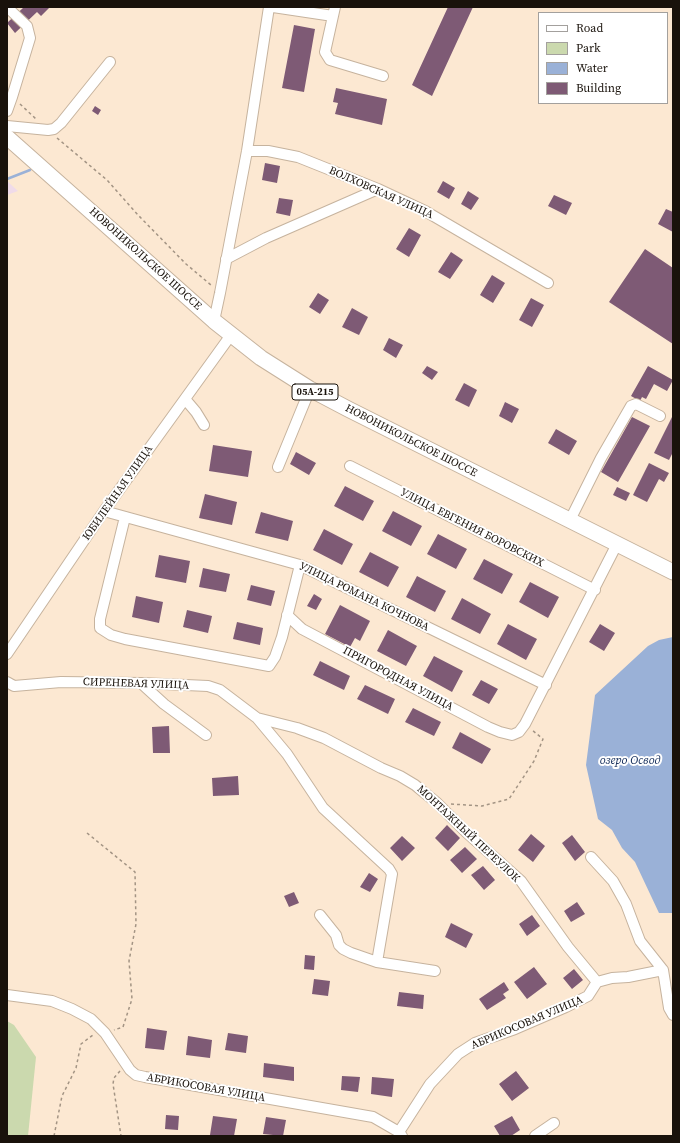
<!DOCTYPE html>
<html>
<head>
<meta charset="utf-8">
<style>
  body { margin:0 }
  #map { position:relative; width:680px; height:1143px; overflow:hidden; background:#fce8d2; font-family:"Source Serif 4",serif }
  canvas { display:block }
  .frame { position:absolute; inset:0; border:8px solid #19120b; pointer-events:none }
  .legend { position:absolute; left:538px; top:12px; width:130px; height:92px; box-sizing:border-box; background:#fff; border:1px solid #a3a09d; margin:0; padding:5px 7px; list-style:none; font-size:12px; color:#19120b }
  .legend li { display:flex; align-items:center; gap:8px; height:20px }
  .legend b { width:20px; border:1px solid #a3a09d }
</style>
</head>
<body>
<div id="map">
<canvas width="680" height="1143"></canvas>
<div class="frame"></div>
<ul class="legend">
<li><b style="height:5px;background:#fff"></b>Road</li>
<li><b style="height:11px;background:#cbd9ae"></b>Park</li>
<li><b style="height:11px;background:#9ab1d7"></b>Water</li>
<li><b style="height:11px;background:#7e5a75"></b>Building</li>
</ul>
</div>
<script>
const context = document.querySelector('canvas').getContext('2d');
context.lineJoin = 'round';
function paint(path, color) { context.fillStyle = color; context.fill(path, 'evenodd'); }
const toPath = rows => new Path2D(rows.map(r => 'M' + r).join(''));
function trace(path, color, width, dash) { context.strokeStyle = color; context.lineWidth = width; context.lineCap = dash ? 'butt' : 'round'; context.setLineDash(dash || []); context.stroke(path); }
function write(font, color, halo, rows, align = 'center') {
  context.font = font + ' "Source Serif 4",serif'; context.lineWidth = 4; context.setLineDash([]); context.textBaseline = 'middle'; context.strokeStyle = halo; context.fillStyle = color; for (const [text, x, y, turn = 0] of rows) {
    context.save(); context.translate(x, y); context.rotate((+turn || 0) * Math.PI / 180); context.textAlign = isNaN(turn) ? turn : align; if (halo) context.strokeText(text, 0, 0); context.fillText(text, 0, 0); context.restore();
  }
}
paint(toPath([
  [7,181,18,191,7,195]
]), '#f0dbe9');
paint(toPath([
  [7,1021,14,1025,36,1057,28,1136,7,1136]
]), '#cbd9ae');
paint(toPath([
  [673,637,673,913,659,913,635,862,622,848,612,830,598,819,586,765,595,695,648,646,659,640]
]), '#9ab1d7');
trace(toPath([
  [7,179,30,170]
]), '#9ab1d7', 2.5);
paint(toPath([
  [24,7,50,7,41,16,37,12,15,33,7,23],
  [448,7,473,7,432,96,412,85],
  [294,25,315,29,304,92,282,88],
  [336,88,387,99,382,125,335,114,338,103,333,102],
  [95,106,101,110,98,115,92,111],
  [265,163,280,166,277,183,262,180],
  [443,181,455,188,449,199,437,192],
  [468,191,479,198,471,210,461,204],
  [554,195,572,203,566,215,548,206],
  [279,198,293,200,290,216,276,213],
  [666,209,673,212,673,232,658,224],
  [409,228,421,235,409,257,396,249],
  [645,249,673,268,673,344,609,302],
  [451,252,463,260,450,279,438,272],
  [492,275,505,283,493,303,480,295],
  [318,293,329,300,320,314,309,307],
  [531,298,544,305,532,327,519,320],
  [352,308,368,317,359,335,342,327],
  [389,338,403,345,396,358,383,350],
  [427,366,438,372,432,380,422,373],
  [648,366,673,380,667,391,654,384,646,399,642,397,640,401,631,396],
  [464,383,477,390,469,407,455,400],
  [505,402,519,409,512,423,499,416],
  [673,415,673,452,669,460,654,453],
  [632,417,650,426,618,482,601,472],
  [556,429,577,441,569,455,548,443],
  [213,445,252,451,248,477,209,471],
  [296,452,316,463,309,475,290,464],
  [649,463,669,473,664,482,659,479,647,502,633,495],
  [345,486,374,501,363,521,334,506],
  [617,487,630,493,626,501,613,495],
  [205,494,237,502,232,525,199,518],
  [393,511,422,526,411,546,382,531],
  [261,512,293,521,288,541,255,533],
  [324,529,353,544,342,565,313,550],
  [438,534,467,549,456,569,427,554],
  [370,552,399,567,388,587,359,572],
  [159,555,190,561,186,583,155,577],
  [484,559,513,574,502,594,473,579],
  [203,568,230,574,226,592,199,587],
  [417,576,446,591,435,612,406,597],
  [530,582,559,597,548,618,519,602],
  [251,585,275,591,271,606,247,600],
  [314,594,322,599,316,610,307,606],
  [136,596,163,602,159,623,132,617],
  [462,598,491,614,480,634,451,619],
  [340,605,370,621,360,641,355,638,350,647,325,634],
  [187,610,212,616,208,633,183,627],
  [237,622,263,628,260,645,233,639],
  [508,624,537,639,526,660,497,644],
  [600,624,615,633,604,651,589,642],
  [388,630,417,646,406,666,377,651],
  [434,656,463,671,452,692,423,676],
  [320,661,350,676,344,690,313,675],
  [481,680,498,689,489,704,472,695],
  [365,685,395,699,388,714,357,699],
  [413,708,441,722,434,736,405,722],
  [169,726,170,753,153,753,152,727],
  [460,732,491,749,482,764,452,748],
  [238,776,239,795,213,796,212,778],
  [447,825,460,838,448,851,435,838],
  [531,834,545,846,533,862,518,850],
  [572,835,585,852,575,861,562,843],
  [402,836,415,848,402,861,390,848],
  [465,847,477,859,462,873,450,860],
  [483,866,495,880,484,890,471,875],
  [369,873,378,879,370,892,360,887],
  [294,892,299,903,289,907,284,896],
  [577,902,585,914,571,922,564,911],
  [532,915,540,926,527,936,519,924],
  [451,923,473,934,466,948,445,937],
  [305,955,315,956,314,970,304,969],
  [534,967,547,984,527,999,514,982],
  [574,969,583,980,572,989,563,978],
  [314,979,330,981,328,996,312,994],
  [504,982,509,990,503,994,506,998,487,1010,479,999],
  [399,992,424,995,423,1009,397,1006],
  [147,1028,167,1031,164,1050,145,1048],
  [228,1033,248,1036,246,1053,225,1050],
  [188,1036,212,1040,210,1058,186,1055],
  [264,1063,294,1067,294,1081,263,1077],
  [516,1071,529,1088,512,1101,499,1084],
  [342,1076,360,1077,358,1092,341,1090],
  [372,1077,394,1079,392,1097,371,1094],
  [166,1115,179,1116,178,1130,165,1129],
  [213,1116,237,1119,234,1136,210,1135],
  [512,1116,520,1130,511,1136,500,1136,494,1126],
  [266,1117,286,1120,283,1136,263,1134]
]), '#7e5a75');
const minor = toPath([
  [7,7,27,26,30,38,12,97,7,111],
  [273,7,333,16],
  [335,7,325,52,330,60,383,76],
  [7,126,48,130,54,129,61,123,110,62],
  [247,151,268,151,298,157,378,189,425,211,548,283],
  [226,259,266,238,378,189],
  [214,321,220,293,247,151,269,7],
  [185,399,196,412,204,425],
  [350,466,595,590],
  [278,467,310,389],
  [104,511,300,565,546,685],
  [125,517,100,619,100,628,111,635,125,639,269,666,275,657,282,637,300,565],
  [570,520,601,458,631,406,636,404,660,416],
  [287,615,302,629,488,727,500,732,512,735,519,732,525,724,617,544],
  [7,654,104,511,231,335],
  [7,682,14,686,61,682,141,683,208,686,220,690,257,718,287,754,323,808,389,869,392,874,377,962],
  [141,683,164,704,206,735],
  [257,718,297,728,324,738,381,768,400,776,415,785,437,803,466,832,521,881,568,947,597,982],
  [591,857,613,881,626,904,640,941,663,970,669,1008,673,1015],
  [320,915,336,935,339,945,343,949,351,953,377,962,435,971],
  [7,995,52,1001,72,1009,91,1019,105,1033,130,1070,136,1075,145,1077,373,1117,399,1132,402,1136],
  [399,1132,430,1084,458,1054,475,1043,515,1029,566,1007,588,996,597,982,612,978,628,977,663,970],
  [535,1136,554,1123]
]);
const highway = toPath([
  [7,137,214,321,261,358,310,389,348,409,673,572]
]);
trace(minor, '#c6b39e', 12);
trace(highway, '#c6b39e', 17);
trace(toPath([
  [20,104,36,119],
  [57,138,107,180,138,215,186,264,211,285],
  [451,804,482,806,509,799,534,761,543,739,532,730],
  [87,833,135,872,136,924,129,961,132,999,123,1027,114,1030],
  [120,1071,114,1078,113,1084,121,1136],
  [54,1136,62,1096,76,1068,81,1044,93,1035]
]), '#a39484', 1.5, [3, 3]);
trace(minor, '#fff', 10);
trace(highway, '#fff', 15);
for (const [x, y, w] of [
  [315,392,46]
]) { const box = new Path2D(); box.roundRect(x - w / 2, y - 8, w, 16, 3); context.fillStyle = '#fff'; context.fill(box); trace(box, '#19120b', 1); }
write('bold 10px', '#19120b', null, [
  ["05А-215",315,392]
]);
write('11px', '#19120b', '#fff', [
  ["ВОЛХОВСКАЯ УЛИЦА",381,193,24],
  ["НОВОНИКОЛЬСКОЕ ШОССЕ",145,259,42],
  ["НОВОНИКОЛЬСКОЕ ШОССЕ",411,441,27],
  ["ЮБИЛЕЙНАЯ УЛИЦА",118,493,-55],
  ["УЛИЦА ЕВГЕНИЯ БОРОВСКИХ",472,528,27],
  ["УЛИЦА РОМАНА КОЧНОВА",364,597,26],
  ["ПРИГОРОДНАЯ УЛИЦА",398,679,28],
  ["СИРЕНЕВАЯ УЛИЦА",136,684,2],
  ["МОНТАЖНЫЙ ПЕРЕУЛОК",468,834,43],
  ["АБРИКОСОВАЯ УЛИЦА",527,1023,-23],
  ["АБРИКОСОВАЯ УЛИЦА",206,1088,10]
]);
write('italic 12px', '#0d2756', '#fff', [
  ["озеро Освод",630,761]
]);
</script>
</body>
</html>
